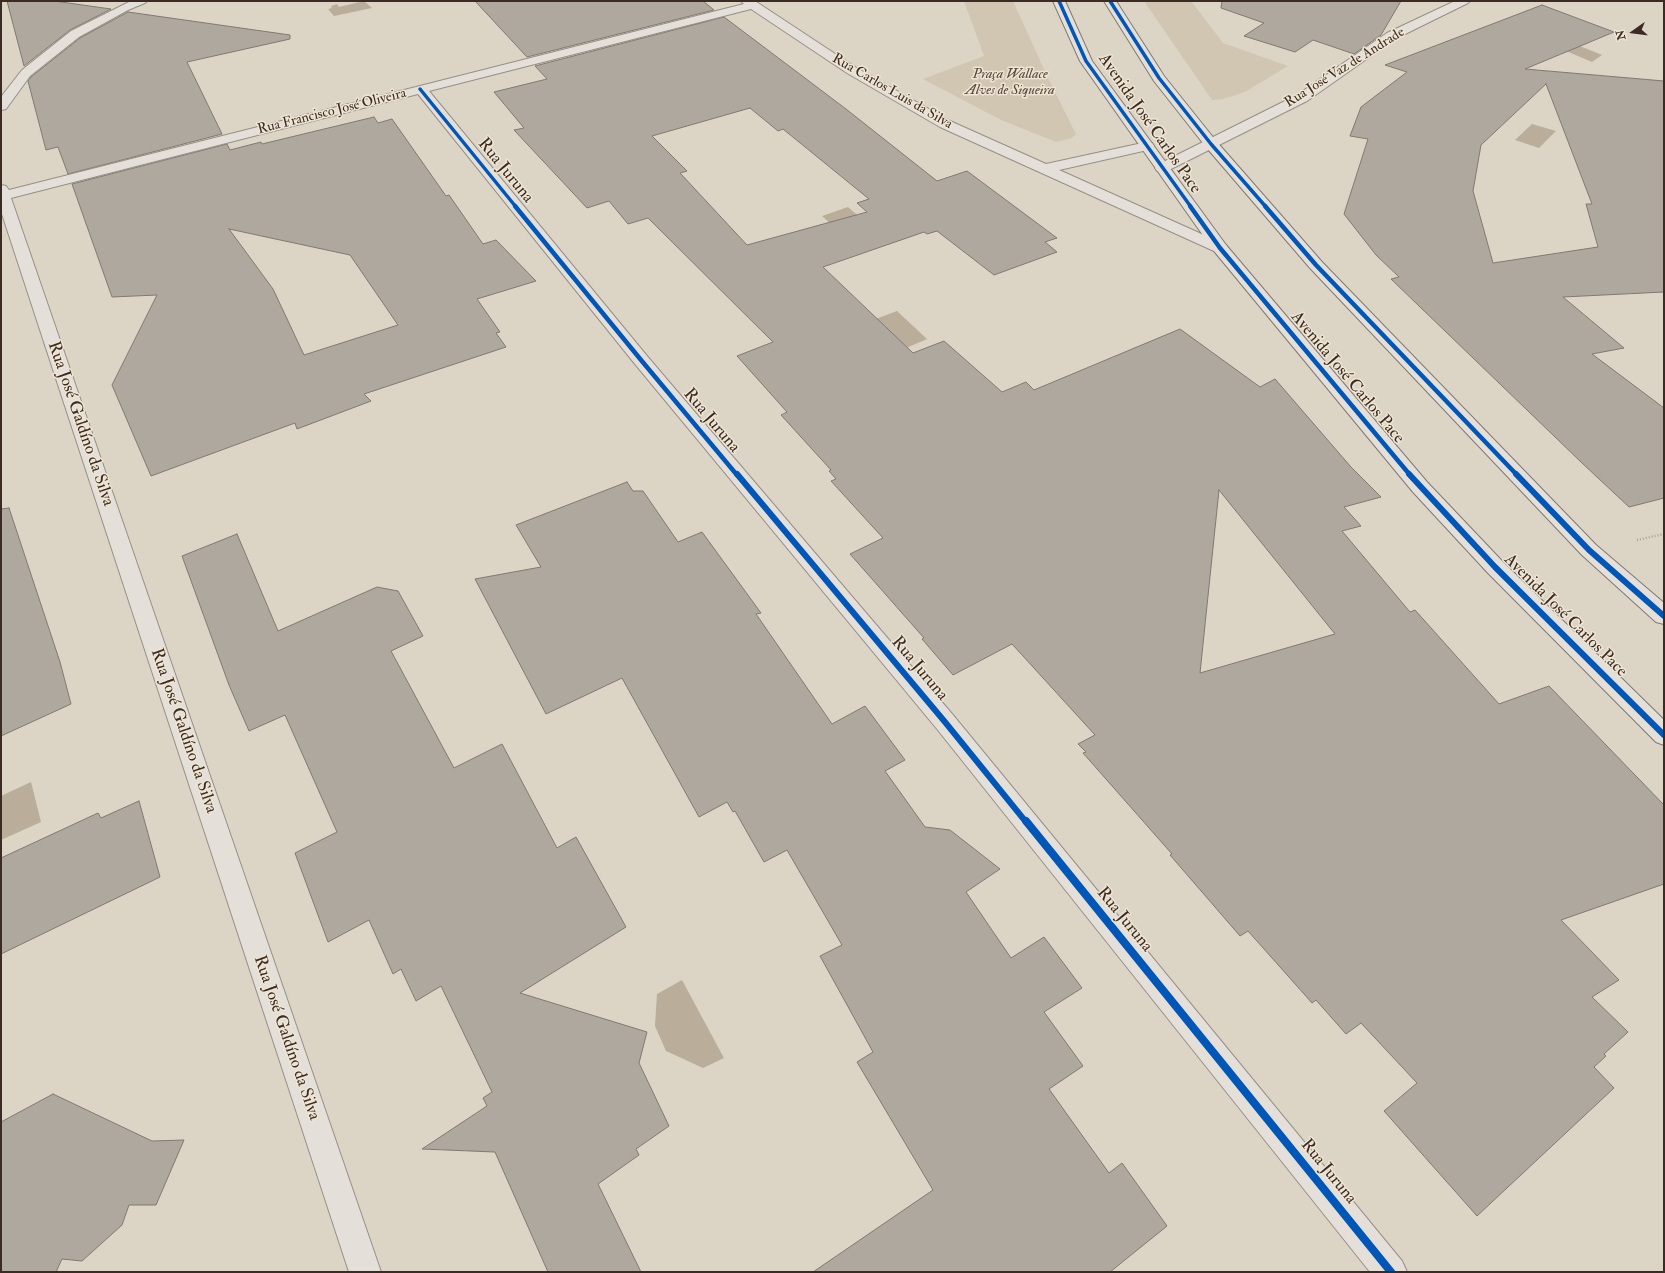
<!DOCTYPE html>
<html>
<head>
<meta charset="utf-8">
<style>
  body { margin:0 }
  #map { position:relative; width:1665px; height:1273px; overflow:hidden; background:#dcd4c5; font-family:"IM FELL Double Pica",serif }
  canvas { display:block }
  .frame { position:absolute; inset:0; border:2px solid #3c2b24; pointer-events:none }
  .north { position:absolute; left:1613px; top:12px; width:40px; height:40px; -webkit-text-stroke:3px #eee5d3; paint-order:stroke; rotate:256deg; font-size:11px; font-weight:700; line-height:16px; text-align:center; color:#3c2b24 }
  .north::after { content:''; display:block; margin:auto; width:14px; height:18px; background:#3c2b24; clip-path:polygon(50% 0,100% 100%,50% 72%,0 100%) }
</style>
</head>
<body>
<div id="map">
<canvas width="1665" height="1273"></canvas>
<div class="frame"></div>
<div class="north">N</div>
</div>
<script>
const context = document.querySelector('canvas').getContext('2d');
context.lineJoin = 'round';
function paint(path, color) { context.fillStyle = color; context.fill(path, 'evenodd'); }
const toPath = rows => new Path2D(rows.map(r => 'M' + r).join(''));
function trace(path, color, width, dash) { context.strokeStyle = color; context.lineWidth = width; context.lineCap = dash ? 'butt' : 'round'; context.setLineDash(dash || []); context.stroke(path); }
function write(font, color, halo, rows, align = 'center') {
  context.font = font + ' "IM FELL Double Pica",serif'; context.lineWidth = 3; context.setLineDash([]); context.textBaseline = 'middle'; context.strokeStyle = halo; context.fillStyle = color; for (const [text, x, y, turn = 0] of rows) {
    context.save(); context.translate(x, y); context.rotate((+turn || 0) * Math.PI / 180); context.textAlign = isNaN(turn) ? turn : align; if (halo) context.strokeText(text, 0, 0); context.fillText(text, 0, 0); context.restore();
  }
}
paint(toPath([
  [964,1,1013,1,1047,76,1076,134,1072,138,1056,142,1001,120,923,79,984,56],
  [1144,1,1191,1,1223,43,1288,66,1245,92,1223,99,1212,100]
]), '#d1c6b2');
paint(toPath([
  [364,1,372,8,334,16,328,9,332,8,331,6,337,4,339,7],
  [1565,40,1602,55,1592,62,1552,45],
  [1532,124,1556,131,1539,148,1515,140],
  [848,207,871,227,844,236,822,216],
  [897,311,927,339,904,349,873,320],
  [31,782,41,822,1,840,1,796],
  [682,980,724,1058,703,1068,666,1051,655,1026,657,994]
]), '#baae9a');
const building = toPath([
  [7,1,54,1,111,9,70,30,24,66,7,1],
  [475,1,703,1,714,10,527,57,475,1],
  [1222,1,1401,1,1381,35,1354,54,1313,40,1295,52,1244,36,1264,23,1221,8,1222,1],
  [1542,5,1614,32,1525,69,1664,81,1664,292,1563,297,1624,348,1592,354,1664,408,1664,498,1629,507,1582,463,1391,279,1399,277,1376,255,1344,214,1368,139,1350,136,1361,107,1407,72,1385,65,1542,5],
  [1546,84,1592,204,1586,204,1598,247,1493,263,1473,191,1481,145,1546,84],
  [128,12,290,35,290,39,187,62,222,134,68,174,58,147,46,150,28,81,31,77,80,38,128,12],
  [724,17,846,109,937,181,967,171,1057,238,1045,242,1057,252,994,275,937,231,927,234,924,232,823,267,913,353,944,341,1002,392,1026,382,1034,390,1180,329,1260,387,1275,379,1351,467,1381,497,1344,507,1361,526,1342,531,1410,612,1415,610,1499,704,1549,686,1664,805,1664,884,1561,920,1619,980,1592,997,1628,1032,1604,1054,1606,1056,1594,1067,1614,1088,1477,1216,1384,1111,1417,1083,1361,1023,1346,1034,1316,1000,1312,1003,1248,931,1240,936,1170,855,1172,854,1083,753,1086,752,1078,744,1095,735,1012,644,953,675,922,639,924,638,850,554,883,538,831,481,836,479,829,471,831,470,781,415,787,412,737,356,773,342,648,218,628,224,609,201,587,208,514,130,524,128,494,92,547,79,535,66,724,17],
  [750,108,778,131,783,129,869,199,857,203,867,212,747,245,680,173,687,171,652,136,750,108],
  [1219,490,1335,634,1200,673,1219,490],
  [374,117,378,123,392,119,446,196,449,195,483,244,496,240,536,281,477,299,500,332,496,333,506,347,364,394,371,401,297,429,295,423,151,476,112,385,157,295,112,297,72,184,227,144,230,150,261,142,262,144,374,117],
  [229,229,350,255,398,325,304,355,273,289,229,229],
  [627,482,633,491,643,491,678,542,702,532,761,613,756,614,832,724,865,706,905,760,885,771,925,827,950,830,1000,869,966,892,1011,958,1044,937,1082,988,1044,1012,1083,1066,1049,1089,1109,1173,1122,1163,1167,1226,1110,1272,813,1272,933,1190,857,1062,873,1052,820,956,842,945,787,850,764,862,735,811,733,812,727,802,699,817,622,678,546,714,475,579,541,567,516,525,627,482],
  [9,508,60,662,71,704,1,736,1,509,9,508],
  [237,534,278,631,377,587,398,591,423,636,391,651,454,768,502,744,557,848,576,837,626,927,520,993,647,1032,639,1063,669,1126,636,1149,639,1155,598,1184,641,1272,548,1272,495,1152,422,1149,487,1106,483,1098,492,1092,441,986,416,1001,401,969,393,974,369,920,328,942,295,853,337,832,285,715,249,731,229,685,182,556,237,534],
  [139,801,160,877,1,954,1,858,98,813,101,818,139,801],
  [53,1094,152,1141,184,1140,156,1205,129,1205,122,1225,82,1261,62,1259,56,1272,1,1272,1,1122,53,1094]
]);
paint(building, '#aea89e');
trace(building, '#807971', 1);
const minor = toPath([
  [131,1,147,1,145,3,128,10,79,37,30,76,6,109,1,110,1,97,22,70,71,31,131,1],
  [741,1,755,1,855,67,950,121,1046,164,1147,142,1152,143,1154,146,1152,149,1059,170,1226,245,1228,248,1226,251,1220,253,1214,251,940,127,847,73,751,9,429,91,647,356,953,715,1402,1261,1407,1272,1370,1272,937,729,635,364,418,94,11,198,381,1272,349,1272,1,211,1,185,6,186,9,190,744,4,741,1],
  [1455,1,1470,1,1468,3,1395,39,1307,101,1167,171,1162,172,1157,171,1155,168,1157,165,1297,95,1387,33,1455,1]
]);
const secondary = toPath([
  [1053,1,1065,1,1092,61,1226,245,1427,482,1502,561,1664,720,1664,745,1656,742,1488,573,1413,492,1214,251,1080,61,1053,1],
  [1104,1,1116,1,1164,76,1216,141,1322,262,1596,545,1664,603,1664,624,1656,622,1582,555,1310,268,1206,147,1154,81,1104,1]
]);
trace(minor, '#968f86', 2);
trace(secondary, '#807971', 2);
trace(toPath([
  [1637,540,1664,534]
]), '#a8a39c', 2.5, [1, 2]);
paint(minor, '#e4e0d9');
paint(secondary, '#e4e0d9');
trace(toPath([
  [1059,1,1086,61,1191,207],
  [1110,1,1159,78,1211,144,1266,207],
  [420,89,516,207]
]), '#0057b8', 3.5);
trace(toPath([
  [515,206,641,360,737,475],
  [1190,206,1220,248,1410,475],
  [1265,206,1316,265,1517,475]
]), '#0057b8', 4.5);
trace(toPath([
  [737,474,945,722,1026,822],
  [1409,474,1495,567,1664,735],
  [1516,474,1589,550,1664,616]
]), '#0057b8', 6);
trace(toPath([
  [1026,821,1391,1272]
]), '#0057b8', 8);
write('14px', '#3c2b24', '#eee5d3', [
  ["Rua José Vaz de Andrade",1345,68,-32],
  ["Rua Carlos Luis da Silva",892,92,30],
  ["Rua Francisco José Oliveira",332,112,-14]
]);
write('italic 14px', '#58483d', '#eee5d3', [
  ["Praça Wallace",1010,75],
  ["Alves de Siqueira",1010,91]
]);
write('17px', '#3c2b24', '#eee5d3', [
  ["Avenida José Carlos Pace",1149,124,55],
  ["Rua Juruna",505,171,51],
  ["Avenida José Carlos Pace",1347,378,50],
  ["Rua Juruna",711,421,50],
  ["Rua José Galdíno da Silva",80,424,71],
  ["Avenida José Carlos Pace",1565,616,45],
  ["Rua Juruna",919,669,50],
  ["Rua José Galdíno da Silva",183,731,71],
  ["Rua Juruna",1124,920,51],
  ["Rua José Galdíno da Silva",286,1038,71],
  ["Rua Juruna",1328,1172,51]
]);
</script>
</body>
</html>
